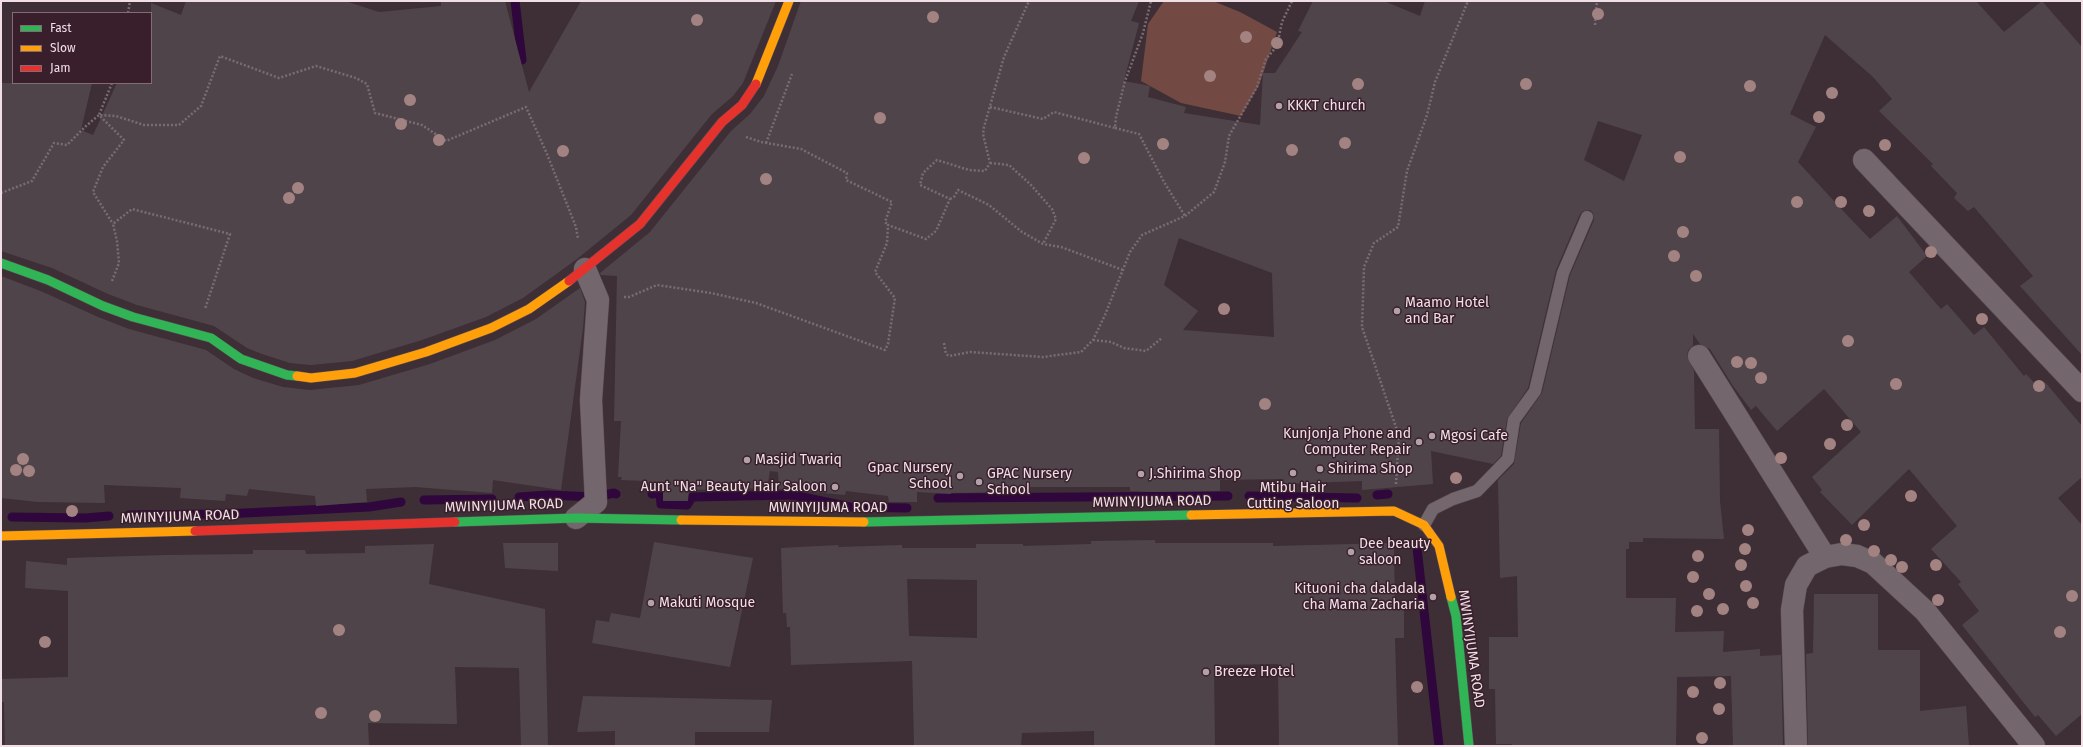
<!DOCTYPE html>
<html>
<head>
<meta charset="utf-8">
<style>
  body { margin:0 }
  #map { position:relative; width:2083px; height:747px; overflow:hidden; background:#3e2f36; font-family:"Fira Sans",sans-serif }
  canvas { display:block }
  .frame { position:absolute; inset:0; border:2px solid #f1dfe6; pointer-events:none }
  .legend { position:absolute; left:12px; top:12px; width:140px; height:72px; box-sizing:border-box; background:#391f2b; border:1px solid #836c76; margin:0; padding:5px 7px; list-style:none; font-size:12px; color:#f1dfe6 }
  .legend li { display:flex; align-items:center; gap:8px; height:20px }
  .legend b { width:20px; border:1px solid #836c76 }
</style>
</head>
<body>
<div id="map">
<canvas width="2083" height="747"></canvas>
<div class="frame"></div>
<ul class="legend">
<li><b style="height:5px;background:#30b455"></b>Fast</li>
<li><b style="height:5px;background:#ff9f0a"></b>Slow</li>
<li><b style="height:5px;background:#e5322d"></b>Jam</li>
</ul>
</div>
<script>
const context = document.querySelector('canvas').getContext('2d');
context.lineJoin = 'round';
function paint(path, color) { context.fillStyle = color; context.fill(path, 'evenodd'); }
const toPath = rows => new Path2D(rows.map(r => 'M' + r).join(''));
function trace(path, color, width, dash) { context.strokeStyle = color; context.lineWidth = width; context.lineCap = dash ? 'butt' : 'round'; context.setLineDash(dash || []); context.stroke(path); }
function write(font, color, halo, rows, align = 'center') {
  context.font = font + ' "Fira Sans",sans-serif'; context.lineWidth = 3; context.setLineDash([]); context.textBaseline = 'middle'; context.strokeStyle = halo; context.fillStyle = color; for (const [text, x, y, turn = 0] of rows) {
    context.save(); context.translate(x, y); context.rotate((+turn || 0) * Math.PI / 180); context.textAlign = isNaN(turn) ? turn : align; if (halo) context.strokeText(text, 0, 0); context.fillText(text, 0, 0); context.restore();
  }
}
paint(toPath([
  [1164,1,1213,1,1240,12,1277,32,1259,85,1241,116,1181,103,1141,81,1148,24]
]), '#734944');
trace(toPath([
  [515,1,522,60],
  [652,494,660,493,661,504,687,505,692,497,793,495,850,507,907,508],
  [1377,495,1388,494],
  [1249,496,1357,498],
  [519,497,548,495,596,497,614,493,616,494],
  [938,498,1228,496],
  [424,500,492,499],
  [129,515,224,514,369,507,401,502],
  [12,517,85,518,109,516],
  [1417,548,1439,746]
]), '#2f073c', 9);
paint(toPath([
  [186,1,345,1,379,12,441,6,441,1,505,1,529,92,581,1,776,1,743,83,733,96,712,114,631,215,577,259,523,298,486,317,422,340,352,361,311,365,290,363,262,354,247,348,214,326,137,305,108,294,52,268,1,251,1,83,92,83,81,130,93,135,117,83,151,83,151,3,181,15],
  [801,1,1139,1,1131,21,1139,23,1124,81,1150,86,1148,97,1186,107,1184,113,1260,125,1263,73,1275,73,1302,32,1298,31,1313,1,1384,1,1420,16,1425,1,1976,1,2004,32,2042,1,2082,47,2082,355,2020,286,2033,276,1974,207,1968,211,1954,198,1957,193,1931,166,1933,164,1879,111,1892,99,1873,77,1825,35,1790,114,1816,127,1798,162,1846,214,1870,239,1897,216,1927,256,1909,272,1941,309,1947,304,1974,335,1984,327,2024,376,2026,374,2039,388,2045,382,2082,426,2082,477,2058,498,2082,525,2082,714,2056,736,2038,715,2035,717,1962,625,1979,611,1958,584,1961,582,1931,549,1957,526,1909,469,1852,525,1820,492,1822,490,1812,477,1861,432,1824,389,1777,431,1756,406,1751,410,1733,386,1710,349,1700,344,1693,334,1693,345,1688,350,1687,356,1694,371,1695,429,1719,429,1720,501,1724,539,1643,538,1643,542,1629,542,1629,549,1626,549,1626,598,1676,598,1675,632,1724,631,1723,652,1760,649,1760,656,1781,655,1783,746,1733,746,1731,676,1677,677,1676,746,1512,746,1512,744,1496,744,1495,689,1489,689,1489,637,1518,637,1517,576,1500,578,1498,480,1514,464,1521,423,1542,393,1570,275,1594,220,1593,213,1590,210,1583,211,1580,214,1556,270,1528,388,1507,419,1501,456,1493,464,1431,451,1433,484,1362,490,1362,481,1282,484,1282,479,1220,480,1220,491,1153,492,1130,491,1130,487,1007,487,1007,492,951,493,951,494,917,492,917,502,889,502,888,496,846,491,845,495,779,489,778,472,770,471,767,488,689,490,688,501,663,501,663,492,646,492,646,481,621,480,622,477,618,477,621,421,614,421,617,276,601,275,600,273,650,232,731,131,750,114,764,96,778,66],
  [1598,121,1642,135,1624,181,1584,160],
  [1179,238,1272,273,1274,337,1183,330,1198,311,1164,285],
  [1,276,43,292,98,317,129,329,206,350,234,369,253,378,283,387,310,390,359,385,430,364,495,340,536,319,580,288,585,302,583,328,561,490,493,480,492,493,415,487,366,489,367,502,316,506,315,496,249,489,247,496,226,494,225,501,180,498,181,488,104,485,105,503,38,502,1,498],
  [1155,540,1155,543,1273,543,1273,546,1394,543,1395,610,1404,610,1404,638,1395,638,1398,746,1279,746,1278,664,1214,665,1215,746,1094,746,1094,731,1022,733,1021,746,914,746,912,661,791,665,790,627,787,627,786,613,783,613,781,548,839,545,838,547,902,545,902,548,976,548,976,544,1023,544,1023,546,1091,544,1091,541],
  [907,579,977,580,977,638,909,636],
  [654,542,753,558,730,667,592,643,596,620,609,622,611,613,640,618],
  [503,543,558,543,558,571,505,568],
  [434,544,429,584,545,609,548,746,521,746,519,668,455,667,457,724,368,723,369,746,5,746,4,702,1,702,1,679,68,677,68,591,25,588,26,561,67,565,67,558,166,555,253,554,253,550,305,550,306,554,365,553,365,546],
  [1814,594,1878,594,1878,650,1920,650,1920,711,1966,706,1969,746,1808,746,1806,654,1813,653],
  [583,696,772,700,769,732,695,732,695,745,615,746,615,731,577,732]
]), '#50444b');
const lane = toPath([
  [1424,525,1433,509,1453,499,1477,491,1508,459,1514,420,1535,391,1563,273,1587,217]
]);
const street = toPath([
  [1864,160,2082,391],
  [1699,356,1825,557],
  [576,518,596,502,591,400,598,300,585,269],
  [1796,746,1792,610,1796,585,1807,566,1825,557,1842,554,1857,556,1873,563,1925,611,2034,746]
]);
const fast = toPath([
  [1,263,48,280,103,306,133,317,211,338,241,359,287,375,297,376],
  [455,522,576,518,681,520],
  [864,522,1191,515],
  [1451,597,1456,616,1469,746]
]);
const slow = toPath([
  [756,84,789,1],
  [297,376,311,378,355,373,426,352,491,328,529,309,569,281],
  [1191,515,1394,511,1424,525,1439,546,1451,597],
  [681,520,864,522],
  [1,536,195,531]
]);
const jam = toPath([
  [569,281,640,224,722,122,742,105,756,84],
  [195,531,455,522]
]);
trace(lane, '#5a4c52', 13);
trace(street, '#5a4c52', 23);
trace(fast, '#5a4c52', 10);
trace(slow, '#5a4c52', 10);
trace(jam, '#5a4c52', 10);
trace(toPath([
  [128,13,130,1],
  [1595,25,1597,1],
  [112,83,99,115,116,116,144,125,179,125,201,106,220,56,279,78,316,66,356,78,367,84,375,113,422,125,446,141,526,107,547,154,576,227,578,239],
  [990,107,1043,119,1054,112,1115,128,1116,117,1125,81,1143,33,1151,1],
  [1115,128,1139,134,1164,182,1185,216],
  [746,137,761,142,801,149,847,173,846,180,892,202,885,222,888,225],
  [766,143,792,74],
  [990,163,1009,165,1030,184,1052,209,1056,219,1043,244],
  [1,193,32,181,54,143,67,145,86,126,99,115,124,140,103,167,93,192,113,224],
  [950,199,954,197,958,190,989,205,1022,232,1043,244,1061,247,1123,270],
  [112,281,119,263,117,241,113,224,132,209,230,234,205,309],
  [624,297,629,297,657,285,711,293,756,303,885,350,888,344,895,298,875,272,887,243,888,225,926,239,936,231,950,199,920,185,923,173,937,160,969,170,985,171,990,163,983,134,984,127,1004,57,1029,1],
  [1093,340,1111,342,1124,348,1146,351,1162,338],
  [944,343,946,354,949,356,970,352,1043,357,1081,352,1093,340,1105,315,1130,252,1142,235,1185,216,1214,192,1225,162,1229,136,1257,87,1266,59,1277,46,1282,22,1292,1],
  [1396,484,1399,436,1362,327,1364,267,1374,243,1398,227,1407,171,1427,115,1435,82,1468,1]
]), '#796c72', 2.5, [2, 2]);
trace(lane, '#73666c', 12);
trace(street, '#73666c', 22);
trace(fast, '#30b455', 9);
trace(slow, '#ff9f0a', 9);
trace(jam, '#e5322d', 9);
context.fillStyle = '#a38381';
for (const [x, y] of [
  [1598,14],
  [933,17],
  [697,20],
  [1246,37],
  [1277,43],
  [1210,76],
  [1358,84],
  [1526,84],
  [1750,86],
  [1832,93],
  [410,100],
  [1819,117],
  [880,118],
  [401,124],
  [439,140],
  [1345,143],
  [1163,144],
  [1885,145],
  [1292,150],
  [563,151],
  [1680,157],
  [1084,158],
  [766,179],
  [298,188],
  [289,198],
  [1797,202],
  [1841,202],
  [1869,211],
  [1683,232],
  [1931,252],
  [1674,256],
  [1696,276],
  [1224,309],
  [1982,319],
  [1848,341],
  [1737,362],
  [1751,363],
  [1761,378],
  [1896,384],
  [2039,386],
  [1265,404],
  [1847,425],
  [1830,444],
  [1781,458],
  [23,459],
  [16,470],
  [29,471],
  [1456,478],
  [1911,496],
  [72,511],
  [1864,525],
  [1748,530],
  [1846,540],
  [1745,549],
  [1874,551],
  [1698,556],
  [1891,560],
  [1741,565],
  [1936,565],
  [1902,567],
  [1693,577],
  [1746,586],
  [1709,594],
  [2072,596],
  [1938,600],
  [1753,603],
  [1723,609],
  [1697,611],
  [339,630],
  [2060,632],
  [45,642],
  [1720,683],
  [1417,687],
  [1693,692],
  [1719,709],
  [321,713],
  [375,716],
  [1702,738]
]) { context.beginPath(); context.arc(x, y, 6, 0, 2 * Math.PI); context.fill(); }
for (const [x, y, r, color] of [
  [1279,106,4,"#b2a1a8"],
  [1397,311,4,"#b2a1a8"],
  [1432,436,4,"#b2a1a8"],
  [1419,442,4,"#b2a1a8"],
  [747,460,4,"#b2a1a8"],
  [1320,469,4,"#b2a1a8"],
  [1293,473,4,"#b2a1a8"],
  [1141,474,4,"#b2a1a8"],
  [960,476,4,"#b2a1a8"],
  [979,482,4,"#b2a1a8"],
  [835,487,4,"#b2a1a8"],
  [1351,552,4,"#b2a1a8"],
  [1433,597,4,"#b2a1a8"],
  [651,603,4,"#b2a1a8"],
  [1206,672,4,"#b2a1a8"]
]) { const dot = new Path2D(); dot.arc(x, y, r, 0, 2 * Math.PI); context.fillStyle = color; context.fill(dot); trace(dot, '#391f2b', 1.5); }
write('14px', '#f1dfe6', '#391f2b', [
  ["KKKT church",1287,106],
  ["Maamo Hotel",1405,303],
  ["and Bar",1405,319],
  ["Kunjonja Phone and",1411,434,"right"],
  ["Computer Repair",1411,450,"right"],
  ["Mgosi Cafe",1440,436],
  ["Masjid Twariq",755,460],
  ["Gpac Nursery",952,468,"right"],
  ["School",952,484,"right"],
  ["Shirima Shop",1328,469],
  ["GPAC Nursery",987,474],
  ["School",987,490],
  ["J.Shirima Shop",1149,474],
  ["Aunt \"Na\" Beauty Hair Saloon",827,487,"right"],
  ["Mtibu Hair",1293,488,"center"],
  ["Cutting Saloon",1293,504,"center"],
  ["Dee beauty",1359,544],
  ["saloon",1359,560],
  ["Kituoni cha daladala",1425,589,"right"],
  ["cha Mama Zacharia",1425,605,"right"],
  ["Makuti Mosque",659,603],
  ["Breeze Hotel",1214,672]
], 'left');
write('14px', '#f1dfe6', '#391f2b', [
  ["MWINYIJUMA ROAD",1152,502,-1],
  ["MWINYIJUMA ROAD",504,506,-2],
  ["MWINYIJUMA ROAD",828,508],
  ["MWINYIJUMA ROAD",180,517,-2],
  ["MWINYIJUMA ROAD",1471,649,82]
]);
</script>
</body>
</html>
